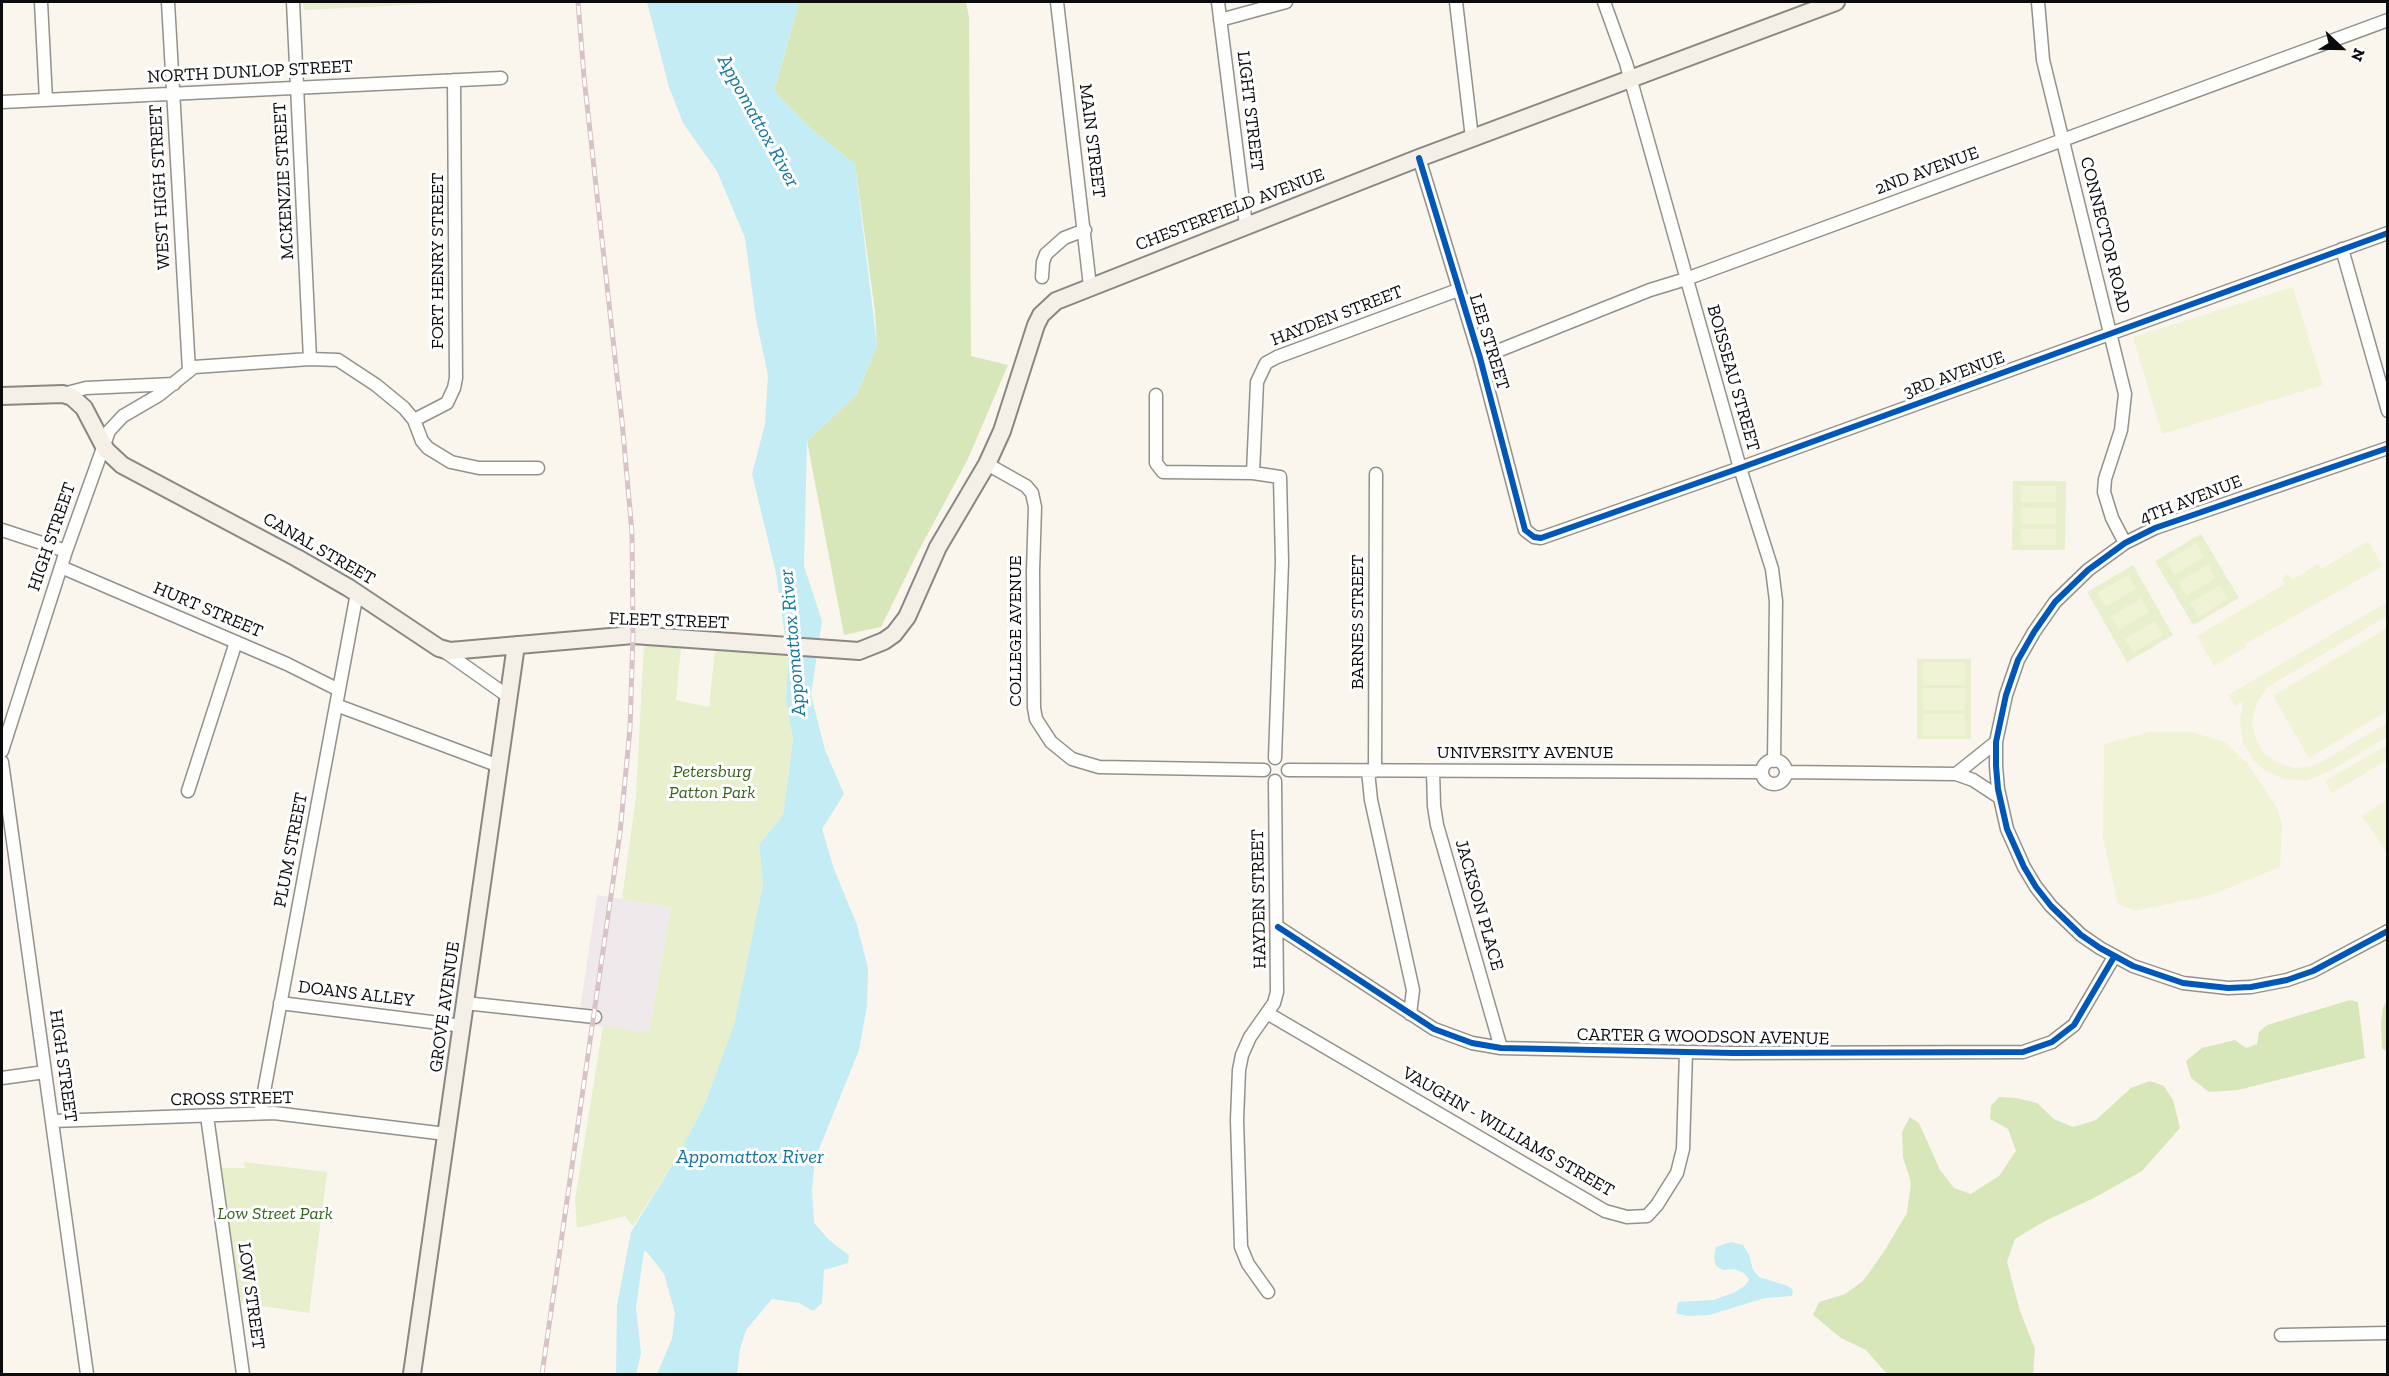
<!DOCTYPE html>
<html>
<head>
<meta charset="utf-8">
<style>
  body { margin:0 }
  #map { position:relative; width:2389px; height:1376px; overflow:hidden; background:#faf6ed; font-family:"Zilla Slab",serif }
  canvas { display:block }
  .frame { position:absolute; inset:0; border:3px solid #0b0b0b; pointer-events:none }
  .north { position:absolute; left:2311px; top:18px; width:60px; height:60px; -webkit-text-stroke:4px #fff; paint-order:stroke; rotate:112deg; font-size:16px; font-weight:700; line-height:24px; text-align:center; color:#0b0b0b }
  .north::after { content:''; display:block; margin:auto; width:21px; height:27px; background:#0b0b0b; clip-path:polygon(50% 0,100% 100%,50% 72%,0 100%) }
</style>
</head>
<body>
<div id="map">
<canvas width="2389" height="1376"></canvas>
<div class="frame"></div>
<div class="north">N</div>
</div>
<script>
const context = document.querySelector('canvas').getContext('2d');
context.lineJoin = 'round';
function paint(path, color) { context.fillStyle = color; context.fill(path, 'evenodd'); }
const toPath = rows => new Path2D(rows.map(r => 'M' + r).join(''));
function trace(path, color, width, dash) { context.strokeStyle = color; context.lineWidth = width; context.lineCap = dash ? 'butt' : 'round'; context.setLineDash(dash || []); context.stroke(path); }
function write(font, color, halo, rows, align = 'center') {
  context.font = font + ' "Zilla Slab",serif'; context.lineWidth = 6; context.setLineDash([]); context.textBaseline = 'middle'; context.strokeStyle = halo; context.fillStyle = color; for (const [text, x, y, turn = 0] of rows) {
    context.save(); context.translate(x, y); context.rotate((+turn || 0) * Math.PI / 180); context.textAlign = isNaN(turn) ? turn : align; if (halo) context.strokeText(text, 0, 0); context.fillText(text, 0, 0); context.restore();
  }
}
paint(toPath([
  [597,895,671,907,649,1034,578,1023]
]), '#f0e9eb');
paint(toPath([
  [303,2,470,2,304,10],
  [2013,481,2066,481,2065,550,2012,550],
  [2201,534,2239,598,2193,625,2155,561],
  [2133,565,2173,635,2127,662,2087,592],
  [644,644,681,647,676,700,709,707,715,650,786,656,788,658,786,700,793,740,783,815,759,845,763,884,734,1026,706,1101,679,1154,633,1226,625,1216,577,1228,575,1200,603,1026,649,1033,671,907,622,899,636,797],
  [1917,659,1971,659,1971,739,1917,739],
  [244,1162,327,1172,309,1313,241,1303,221,1168,245,1168]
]), '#e7efcd');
paint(toPath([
  [799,2,966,2,969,17,971,356,1008,365,968,459,918,552,881,627,844,635,807,441,857,394,877,345,875,312,855,164,810,128,774,91],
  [2350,1000,2358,1002,2365,1058,2238,1090,2209,1092,2191,1078,2186,1061,2202,1048,2235,1040,2246,1048,2257,1044,2259,1032,2267,1025],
  [2387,1000,2387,1051,2382,1049,2381,1023,2383,1007],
  [2150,1081,2164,1086,2173,1100,2180,1128,2142,1171,2094,1198,2045,1221,2015,1239,2007,1262,2020,1311,2035,1349,2033,1374,1887,1374,1866,1350,1841,1338,1813,1315,1819,1302,1845,1294,1863,1281,1883,1253,1907,1213,1911,1183,1903,1157,1902,1132,1910,1117,1919,1123,1940,1170,1954,1188,1971,1194,1999,1176,2016,1151,2008,1129,1990,1119,1991,1106,1999,1097,2016,1098,2037,1103,2054,1119,2073,1127,2096,1120,2131,1088]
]), '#d8e7ba');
paint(toPath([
  [2293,287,2323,385,2162,434,2133,337],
  [2021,486,2056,486,2056,502,2021,502],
  [2021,507,2056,508,2056,524,2021,524],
  [2021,529,2056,529,2056,545,2021,545],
  [2368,541,2383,566,2245,644,2246,647,2214,666,2197,636,2285,584,2282,578,2288,574,2292,580,2318,564,2321,569],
  [2196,543,2204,557,2174,575,2166,561],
  [2208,564,2216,578,2186,596,2178,582],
  [2128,575,2136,589,2106,607,2097,593],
  [2220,585,2228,599,2198,617,2190,603],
  [2141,598,2149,612,2119,630,2111,616],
  [2387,602,2387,616,2268,687,2257,702,2252,721,2256,740,2265,755,2280,764,2296,768,2313,766,2321,762,2387,723,2387,737,2328,772,2308,780,2284,779,2264,770,2255,762,2243,743,2240,721,2243,701,2235,706,2228,695],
  [2155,621,2163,635,2133,653,2125,639],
  [2387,628,2387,711,2309,758,2273,696],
  [1923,662,1965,662,1965,685,1923,685],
  [1923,688,1965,688,1965,710,1923,710],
  [1923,714,1965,714,1965,736,1923,736],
  [2149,732,2191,732,2225,742,2248,764,2278,810,2282,825,2280,867,2211,895,2135,911,2118,904,2103,839,2104,744],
  [2387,745,2387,760,2332,793,2325,781],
  [2387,799,2387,853,2362,816]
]), '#f0f3d6');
paint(toPath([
  [647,2,799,2,774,91,810,128,855,164,877,345,857,394,807,441,804,566,822,621,811,695,825,750,844,794,822,829,834,869,857,925,868,968,867,1006,859,1050,815,1159,812,1191,814,1223,830,1241,849,1255,848,1263,824,1270,822,1303,813,1311,799,1303,772,1299,746,1330,740,1349,737,1374,657,1374,672,1339,675,1313,664,1274,647,1252,644,1251,636,1308,641,1353,636,1374,616,1374,617,1305,631,1232,679,1154,706,1101,734,1025,763,884,759,845,783,815,793,740,786,700,788,658,776,573,752,474,765,424,768,375,756,319,745,238,717,171,683,123,669,87],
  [1731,1242,1743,1245,1749,1255,1753,1270,1759,1277,1788,1286,1793,1290,1792,1296,1765,1298,1709,1315,1687,1316,1676,1313,1678,1302,1714,1300,1735,1292,1746,1285,1749,1279,1744,1273,1734,1269,1723,1270,1716,1266,1714,1257,1716,1247]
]), '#c3ecf5');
const minor = toPath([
  [41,2,46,100],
  [168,2,189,371],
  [293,2,310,359],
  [1057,2,1090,286],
  [1218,2,1246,225],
  [1456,2,1472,138],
  [1604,2,1626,63,1740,468,1772,569,1776,601,1774,761],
  [2038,2,2043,60,2125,394,2121,430,2105,479,2104,492,2112,518,2125,543],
  [1220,20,1286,2],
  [2,102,501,78],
  [1419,158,1480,358,1525,530,1534,537,1541,538,1740,468,2388,233],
  [2342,249,2388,411],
  [1042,277,1043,262,1046,254,1064,238,1085,230],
  [1480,358,1650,290,1686,279,2388,20],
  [63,394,86,388,174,384],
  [1156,395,1156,463,1163,472,1253,473,1280,477,1282,562,1275,758],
  [414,420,447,403,454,388,456,378,454,80],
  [2388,448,2155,528,2125,543,2088,570,2055,602,2034,632,2018,660,2006,695,1996,742,1996,766,1998,789,2007,829,2024,867,2036,887,2051,906,2081,935,2100,948,2133,966,2183,983,2228,988,2251,987,2287,980,2313,971,2388,931],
  [987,464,1026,486,1032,493,1035,507,1033,571,1034,708,1036,719,1051,742,1072,759,1099,767,1264,770],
  [1253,473,1257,382,1266,363,1277,357,1458,290],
  [2,530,66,551],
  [61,567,287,664,339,690],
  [444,651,509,697],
  [336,705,499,766],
  [2,751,66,551,109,431,123,416,159,395,194,367,310,359,338,360,376,385,404,408,414,420,422,441,428,448,451,462,479,468,538,468],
  '1762 772a12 12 0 1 1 24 0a12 12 0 1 1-24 0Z',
  [2,762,87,1374],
  [1288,770,1762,772],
  [1368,771,1371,800,1413,990,1410,1014],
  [1375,771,1376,474],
  [1433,771,1434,806,1437,825,1501,1048],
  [1786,772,1956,774,1973,780,1999,797],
  [1956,774,1996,742],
  [188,791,236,642],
  [1278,927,1434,1029,1472,1043,1501,1048,1733,1053,2023,1052,2052,1042,2074,1025,2114,957],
  [280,1003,463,1026],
  [465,1003,595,1017],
  [1267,1013,1605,1211,1627,1217,1647,1216,1657,1205,1677,1173,1683,1149,1686,1052],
  [2,1078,45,1072],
  [260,1113,357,593],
  [207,1116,243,1374],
  [53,1121,274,1113,446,1134],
  [1268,1292,1248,1264,1241,1247,1237,1120,1239,1070,1242,1055,1250,1037,1274,1003,1277,992,1275,781],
  [2281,1335,2388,1333]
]);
const secondary = toPath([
  [2,396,63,394,72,397,84,408,106,450,122,465,297,558,349,588,439,648,450,651,633,635,859,651,884,641,894,634,907,617,938,547,987,464,1002,431,1036,325,1041,315,1056,301,1419,158,1836,2],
  [412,1374,516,645]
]);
trace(minor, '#93918d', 15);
trace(secondary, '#898783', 20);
trace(minor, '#fefefc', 12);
trace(secondary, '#f4f0e7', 16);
const rail = toPath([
  [542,1374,620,833,630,728,633,635,632,533,622,421,584,77,578,2]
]);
trace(rail, '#d7c3c6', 5);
trace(rail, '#fff', 3, [9]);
trace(toPath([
  [1419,158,1480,358,1525,530,1534,537,1541,538,1740,468,2388,233],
  [2388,448,2155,528,2125,543,2088,570,2055,602,2034,632,2018,660,2006,695,1996,742,1996,766,1998,789,2007,829,2024,867,2036,887,2051,906,2081,935,2100,948,2133,966,2183,983,2228,988,2251,987,2287,980,2313,971,2388,931],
  [1278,927,1434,1029,1472,1043,1501,1048,1733,1053,2023,1052,2052,1042,2074,1025,2114,957]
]), '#0057b8', 6);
write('18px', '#0b0b0b', '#fff', [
  ["NORTH DUNLOP STREET",250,72,-3],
  ["LIGHT STREET",1250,111,83],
  ["MAIN STREET",1092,141,83],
  ["2ND AVENUE",1927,171,-20],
  ["MCKENZIE STREET",284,181,-93],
  ["WEST HIGH STREET",160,187,-93],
  ["CHESTERFIELD AVENUE",1230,210,-21],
  ["CONNECTOR ROAD",2105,235,76],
  ["FORT HENRY STREET",438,261,-90],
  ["HAYDEN STREET",1337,316,-21],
  ["LEE STREET",1489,342,73],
  ["3RD AVENUE",1954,375,-20],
  ["BOISSEAU STREET",1733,378,74],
  ["4TH AVENUE",2191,500,-21],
  ["HIGH STREET",52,537,-71],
  ["CANAL STREET",319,549,30],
  ["HURT STREET",208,610,23],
  ["FLEET STREET",669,621,2],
  ["BARNES STREET",1358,622,-90],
  ["COLLEGE AVENUE",1016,631,-90],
  ["UNIVERSITY AVENUE",1525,753],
  ["PLUM STREET",291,850,-79],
  ["HAYDEN STREET",1259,899,-91],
  ["JACKSON PLACE",1479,905,74],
  ["DOANS ALLEY",356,994,7],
  ["GROVE AVENUE",445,1007,-82],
  ["CARTER G WOODSON AVENUE",1703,1037,1],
  ["HIGH STREET",63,1066,82],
  ["CROSS STREET",232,1099,-1],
  ["VAUGHN - WILLIAMS STREET",1508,1132,30],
  ["LOW STREET",251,1296,82]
]);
write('italic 18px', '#35631a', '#fff', [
  ["Petersburg",712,772],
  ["Patton Park",712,793],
  ["Low Street Park",275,1214]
]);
write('italic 20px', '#12769e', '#fff', [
  ["Appomattox River",758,121,61],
  ["Appomattox River",793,643,-95],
  ["Appomattox River",750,1157]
]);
</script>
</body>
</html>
